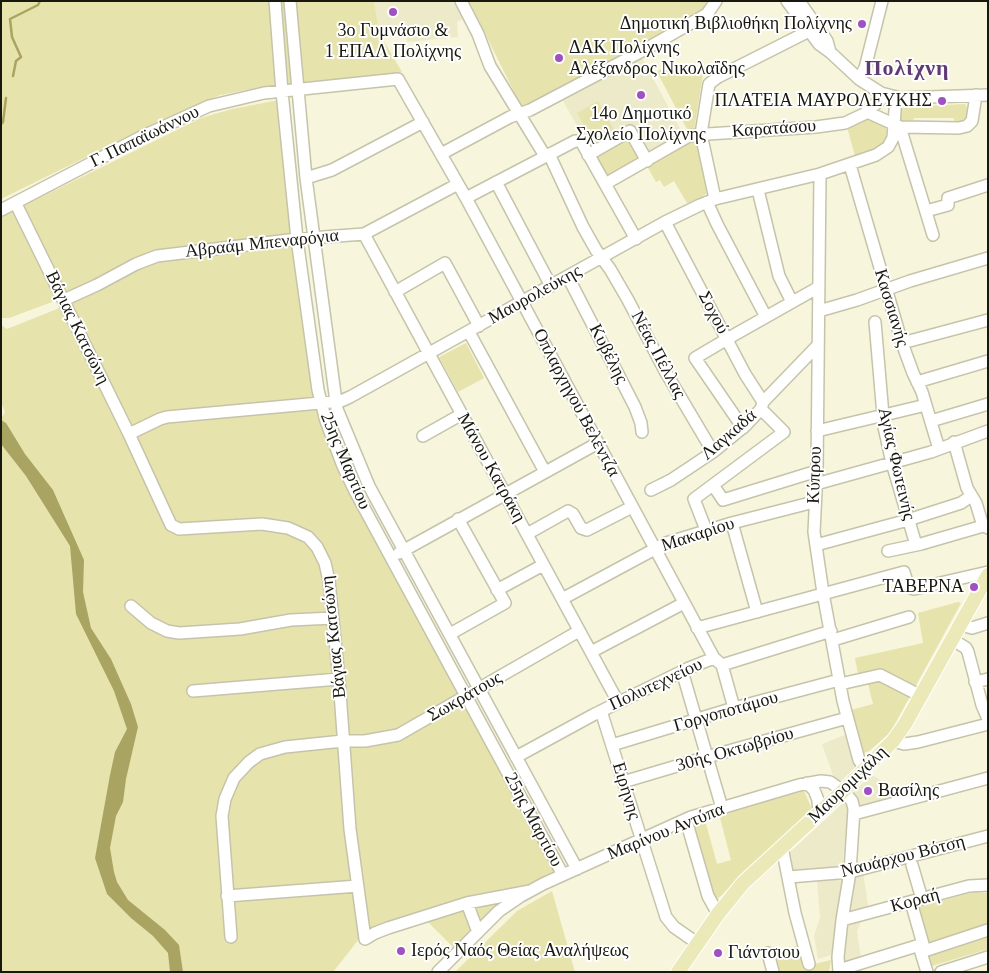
<!DOCTYPE html>
<html>
<head>
<meta charset="utf-8">
<style>
  body { margin:0 }
  #map { position:relative; width:989px; height:973px; overflow:hidden; background:#f7f5db; font-family:"Times New Roman",serif }
  canvas { display:block }
  .frame { position:absolute; inset:0; border:2px solid #18180f; pointer-events:none }
</style>
</head>
<body>
<div id="map">
<canvas width="989" height="973"></canvas>
<div class="frame"></div>
</div>
<script>
const context = document.querySelector('canvas').getContext('2d');
context.lineJoin = 'round';
function paint(path, color) { context.fillStyle = color; context.fill(path, 'evenodd'); }
const toPath = rows => new Path2D(rows.map(r => 'M' + r).join(''));
function trace(path, color, width, dash) { context.strokeStyle = color; context.lineWidth = width; context.lineCap = dash ? 'butt' : 'round'; context.setLineDash(dash || []); context.stroke(path); }
function write(font, color, halo, rows, align = 'center') {
  context.font = font + ' "Times New Roman",serif'; context.lineWidth = 4; context.setLineDash([]); context.textBaseline = 'middle'; context.strokeStyle = halo; context.fillStyle = color; for (const [text, x, y, turn = 0] of rows) {
    context.save(); context.translate(x, y); context.rotate((+turn || 0) * Math.PI / 180); context.textAlign = isNaN(turn) ? turn : align; if (halo) context.strokeText(text, 0, 0); context.fillText(text, 0, 0); context.restore();
  }
}
paint(toPath([
  [374,1,453,1,463,19,457,22,458,37,407,42,405,28,378,31],
  [642,58,683,134,646,155,591,150,563,101],
  [847,734,859,767,880,780,886,806,847,820,842,871,863,873,868,905,857,931,863,972,843,972,837,953,818,959,814,936,820,917,816,869,790,872,788,854,843,803,822,744]
]), '#eceac9');
paint(toPath([
  [1,1,374,1,379,33,402,72,302,85,277,84,220,95,135,133,1,199],
  [469,1,707,1,702,11,683,25,523,110],
  [661,69,703,74,694,131,689,133,657,72],
  [279,100,290,234,314,399,319,420,350,495,554,871,531,884,466,900,359,939,333,972,1,972,1,414,3,416,5,412,1,402,1,325,7,329,62,307,124,424,68,296,9,318,1,318,1,217,201,118,232,109],
  [598,101,617,135,596,147,577,113],
  [965,104,969,113,965,122,954,125,954,118,915,118,910,123,901,121,899,119,901,110,905,107],
  [870,117,887,125,886,143,880,149,855,156,847,127],
  [629,134,641,155,639,160,608,177,595,154],
  [695,138,698,142,707,193,696,201,687,203,674,181,664,187,660,180,656,182,647,166],
  [466,343,484,378,458,392,439,357],
  [958,602,961,603,890,733,869,751,864,753,851,710,873,704,868,684,860,685,855,658,923,643,918,613],
  [804,791,811,807,810,812,743,872,722,895,717,899,715,898,711,893,692,828,705,820,717,864,731,860,719,814],
  [552,891,575,972,455,972,517,911],
  [974,892,988,893,988,949,932,966,915,908],
  [508,900,455,949,425,919],
  [800,945,807,966,831,960,829,972,776,972,771,953]
]), '#e7e3ac');
paint(toPath([
  [1,420,6,423,25,454,53,490,84,560,83,592,91,628,111,659,131,704,138,727,126,779,123,802,116,816,110,848,114,872,117,882,128,900,165,930,179,945,183,972,170,972,168,953,153,936,131,918,107,894,95,858,110,775,115,752,127,729,114,691,76,614,70,546,26,476,1,444]
]), '#aaa463');
trace(toPath([
  [13,76,16,61,21,57,12,37,10,19,38,5,40,1],
  [1,124,3,122,6,98]
]), '#aaa463', 2.5);
const minor = toPath([
  [275,1,282,92,297,239,318,390,326,421,343,466,356,493,563,875],
  [290,1,306,178,337,409,369,486,577,869],
  [461,1,478,34,490,66,545,156],
  [787,1,819,44,830,52,859,79,881,93,900,98,988,95],
  [799,1,827,41,830,52],
  [859,79,865,68,882,1],
  [867,112,900,127,959,128,967,126,972,121,976,95],
  [900,127,933,235],
  [441,154,510,117,530,110,644,50,707,14,716,1],
  [549,154,583,227,596,250,610,269,628,300,665,371,713,452],
  [588,155,630,131,647,161],
  [850,165,902,343,913,373,922,392,939,449],
  [820,174,817,471,814,532,823,593,843,701,859,760,865,769],
  [306,178,332,170,423,122],
  [496,182,551,286],
  [605,184,689,136,708,134,816,127,845,123,864,114,886,95],
  [758,190,779,276,792,302],
  [466,198,575,141,579,141,582,143,636,239],
  [715,199,701,134,709,84,718,77,809,31],
  [707,202,717,224,766,317],
  [16,204,129,434,171,525,179,529,262,524,288,528,308,537,317,547,325,563,329,581,339,679,350,829,365,939,375,933,388,928,467,903,530,891],
  [1,210,143,136,209,106,264,93,398,79,466,198,714,658,722,665,831,631],
  [926,211,948,205,948,198,988,185],
  [665,222,745,374,763,402],
  [364,234,618,702],
  [568,277,635,407,641,423,642,432],
  [395,292,445,263,479,326],
  [64,300,97,285,136,264,157,256,297,239,364,234,458,184],
  [819,311,857,300,910,281,988,258],
  [875,322,884,427,892,463,916,545],
  [469,332,545,472],
  [902,343,988,320],
  [917,382,988,361],
  [931,421,988,404],
  [743,428,695,358,734,335,819,287],
  [817,431,926,405],
  [129,434,160,419,167,417,320,403,341,401,350,397,665,222,700,205,715,199,820,174,876,155,888,147,893,138,896,97],
  [423,436,462,414],
  [954,442,967,488,976,503,983,526,988,528],
  [816,484,931,452,988,431],
  [713,485,723,500,817,471],
  [651,490,671,480,713,452,746,425,761,409,763,402,818,345],
  [732,523,757,612],
  [706,530,694,499,784,432,761,409],
  [527,534,568,511,573,514,581,528,587,530,632,507],
  [816,545,908,520,961,503,971,496],
  [888,551,921,544,983,526],
  [399,553,598,443],
  [497,590,543,565],
  [562,599,666,543,732,523,814,502],
  [131,606,151,623,167,631,179,633,240,629,291,620,333,618],
  [961,625,972,628,988,623],
  [697,628,904,572,908,585,911,588,914,589,988,572],
  [450,634,505,603,458,519],
  [833,640,909,617],
  [953,640,966,648,968,652,982,705,988,719],
  [591,652,684,603],
  [722,665,734,708],
  [682,671,722,808],
  [975,682,988,679],
  [840,684,880,675,921,696],
  [193,691,339,679],
  [601,711,666,917,674,927,697,943],
  [893,741,904,744,918,742,988,724],
  [612,745,734,708,839,680],
  [516,757,593,715,689,668,714,658],
  [623,782,707,757,847,718],
  [807,783,814,790,818,800,819,814],
  [854,814,988,778],
  [686,820,708,896,718,914],
  [782,847,795,913,809,964],
  [912,865,922,899],
  [789,877,850,872,988,836],
  [227,896,358,886],
  [467,903,478,932],
  [842,920,969,886,988,885],
  [231,937,222,816,225,799,234,778,249,762,260,754,285,747,343,741,365,741,398,735,579,631],
  [919,946,927,972],
  [921,952,988,930],
  [768,953,773,972],
  [839,970,923,944,911,902],
  [438,972,499,911,521,896,543,884,691,817,799,785,821,781,830,782,843,791,852,801,854,809,850,872,842,920,838,957,839,972],
  [941,972,988,957]
]);
const major = toPath([
  [678,972,718,914,743,883,843,791,893,741,905,724,988,575]
]);
trace(minor, '#c5c4ab', 14);
trace(major, '#fff', 16);
trace(minor, '#fff', 11);
trace(major, '#ece9b9', 14);
for (const [x, y, r, color] of [
  [393,12,5,"#9f51c2"],
  [862,24,5,"#9f51c2"],
  [559,58,5,"#9f51c2"],
  [641,95,5,"#9f51c2"],
  [942,101,5,"#9f51c2"],
  [974,587,5,"#9f51c2"],
  [868,791,5,"#9f51c2"],
  [401,951,5,"#9f51c2"],
  [718,953,5,"#9f51c2"]
]) { const dot = new Path2D(); dot.arc(x, y, r, 0, 2 * Math.PI); context.fillStyle = color; context.fill(dot); trace(dot, '#fff', 2); }
write('18px', '#18180f', '#fff', [
  ["Δημοτική Βιβλιοθήκη Πολίχνης",852,24,"right"],
  ["3ο Γυμνάσιο &",393,31,"center"],
  ["1 ΕΠΑΛ Πολίχνης",393,52,"center"],
  ["ΔΑΚ Πολίχνης",569,48],
  ["Αλέξανδρος Νικολαΐδης",569,69],
  ["ΠΛΑΤΕΙΑ ΜΑΥΡΟΛΕΥΚΗΣ",932,101,"right"],
  ["14ο Δημοτικό",641,114,"center"],
  ["Σχολείο Πολίχνης",641,135,"center"],
  ["ΤΑΒΕΡΝΑ",964,587,"right"],
  ["Βασίλης",878,791],
  ["Ιερός Ναός Θείας Αναλήψεως",411,951],
  ["Γιάντσιου",728,953]
], 'left');
write('18px', '#18180f', '#fff', [
  ["Καρατάσου",774,129,-4],
  ["Γ. Παπαϊωάννου",145,137,-26],
  ["Αβραάμ Μπεναρόγια",262,244,-6],
  ["Μαυρολεύκης",535,295,-29],
  ["Κασσιανής",891,308,73],
  ["Σοχού",713,313,62],
  ["Βάγιας Κατσώνη",77,328,64],
  ["Κυβέλης",608,354,63],
  ["Νέας Πέλλας",658,355,62],
  ["Οπλαρχηγού Βελέντζα",576,403,62],
  ["Λαγκαδά",729,435,-41],
  ["25ης Μαρτίου",345,461,67],
  ["Αγίας Φωτεινής",896,464,77],
  ["Μάνου Κατράκη",491,468,61],
  ["Κύπρου",815,475,-88],
  ["Μακαρίου",698,535,-18],
  ["Βάγιας Κατσώνη",334,637,-96],
  ["Πολυτεχνείου",656,685,-25],
  ["Σωκράτους",465,697,-30],
  ["Γοργοποτάμου",726,712,-16],
  ["30ής Οκτωβρίου",735,750,-16],
  ["Μαυρομιχάλη",848,785,-44],
  ["Ειρήνης",626,791,73],
  ["25ης Μαρτίου",533,820,62],
  ["Μαρίνου Αντύπα",666,832,-22],
  ["Ναυάρχου Βότση",903,857,-14],
  ["Κοραή",915,901,-15]
]);
context.letterSpacing = '1px';
write('bold 22px', '#603a72', '#fff', [
  ["Πολίχνη",907,69]
]);
context.letterSpacing = '0px';
</script>
</body>
</html>
